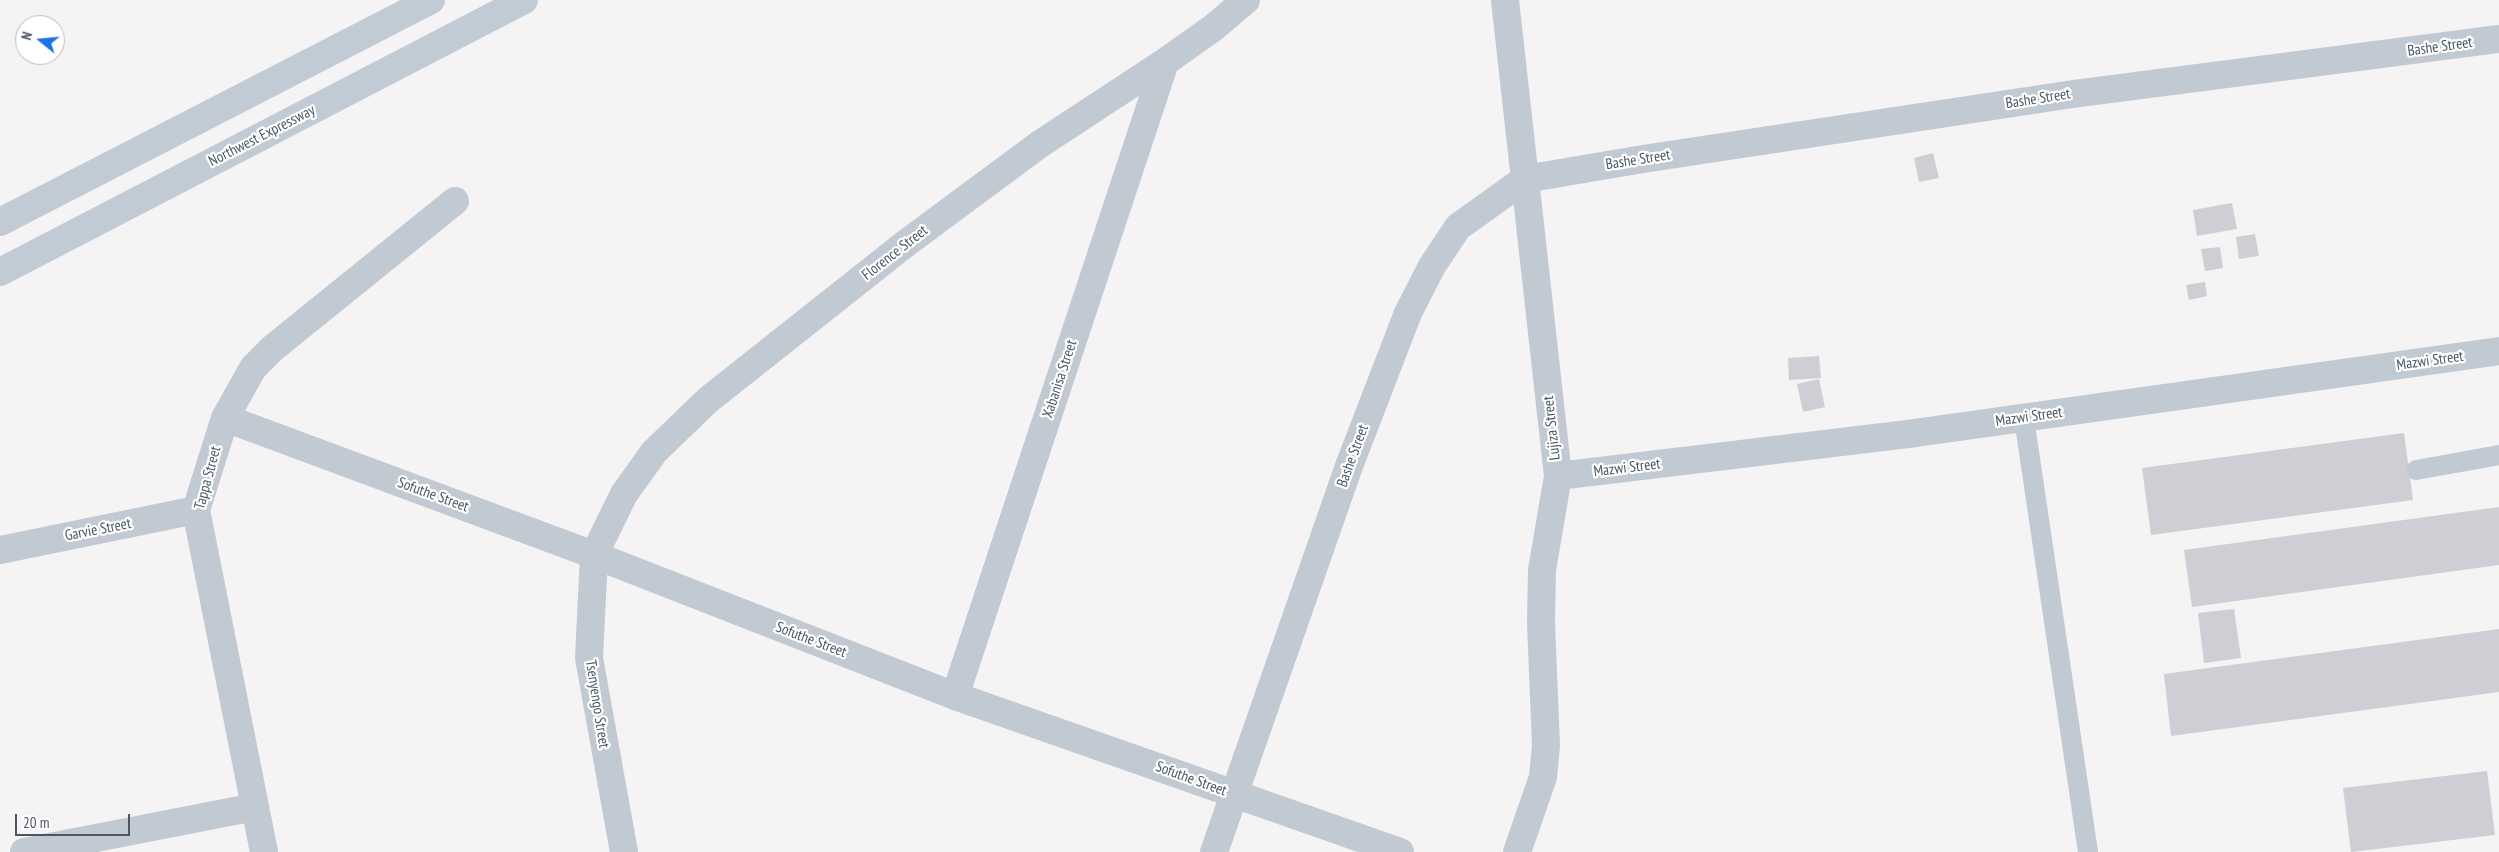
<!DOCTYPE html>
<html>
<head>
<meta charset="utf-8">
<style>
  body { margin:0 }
  #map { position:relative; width:2499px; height:852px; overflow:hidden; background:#f5f3f3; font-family:"PT Sans Narrow",sans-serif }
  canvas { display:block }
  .north { position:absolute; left:15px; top:15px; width:50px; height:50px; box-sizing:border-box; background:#fff; border:1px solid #b7bbc0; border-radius:50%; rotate:287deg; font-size:14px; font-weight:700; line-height:20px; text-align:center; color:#4a5661 }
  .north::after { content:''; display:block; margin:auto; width:18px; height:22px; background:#1a73e8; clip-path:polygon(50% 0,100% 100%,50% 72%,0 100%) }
  .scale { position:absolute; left:15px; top:814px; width:115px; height:22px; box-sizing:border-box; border:2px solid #4a5661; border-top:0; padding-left:6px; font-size:15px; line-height:18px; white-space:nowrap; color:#4a5661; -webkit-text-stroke:4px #fff; paint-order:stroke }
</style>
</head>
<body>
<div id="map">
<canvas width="2499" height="852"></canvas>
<div class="north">N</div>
<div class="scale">20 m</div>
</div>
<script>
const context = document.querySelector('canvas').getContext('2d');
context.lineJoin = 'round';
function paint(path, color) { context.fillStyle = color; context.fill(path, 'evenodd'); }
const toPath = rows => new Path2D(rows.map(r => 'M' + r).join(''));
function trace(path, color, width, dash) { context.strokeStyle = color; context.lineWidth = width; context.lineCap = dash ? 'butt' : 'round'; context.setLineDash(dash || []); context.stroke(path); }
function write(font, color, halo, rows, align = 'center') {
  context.font = font + ' "PT Sans Narrow",sans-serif'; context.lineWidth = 4.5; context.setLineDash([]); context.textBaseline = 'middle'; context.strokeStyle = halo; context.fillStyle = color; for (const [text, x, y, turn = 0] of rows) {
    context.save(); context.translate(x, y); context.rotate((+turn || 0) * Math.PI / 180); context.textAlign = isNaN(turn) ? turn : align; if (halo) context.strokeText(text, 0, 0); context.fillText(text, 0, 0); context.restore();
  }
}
paint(toPath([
  [1933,153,1939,178,1919,182,1914,158],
  [2232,203,2237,229,2197,236,2193,210],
  [2255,234,2259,256,2239,259,2236,237],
  [2220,247,2223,268,2205,271,2201,249],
  [2205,282,2207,296,2189,300,2186,285],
  [1819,356,1821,378,1789,380,1788,358],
  [1819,379,1825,407,1803,412,1797,384],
  [2404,433,2413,500,2151,535,2142,468],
  [2499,507,2499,565,2192,607,2184,550],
  [2234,609,2241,658,2204,663,2198,613],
  [2499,629,2499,692,2171,736,2164,674],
  [2487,771,2495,835,2351,852,2343,788]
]), '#cdcfd5');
trace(toPath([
  [2024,418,2088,852],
  [2416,470,2499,455]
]), '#c1cad2', 20);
trace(toPath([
  [1505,0,1558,476,1542,570,1541,623,1546,746,1543,777,1517,852],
  [225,418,594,555,955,696,1400,852],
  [1558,476,1908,434,2499,351],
  [0,550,196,510],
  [955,696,1165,62],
  [24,852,255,807],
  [264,852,196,510,225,418,253,368,273,348,455,201],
  [624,852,589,658,594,555,624,494,654,452,708,400,905,244,1040,144,1165,62,1213,28,1246,0],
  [1214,852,1349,466,1408,313,1432,266,1458,227,1525,179,1643,159,2073,94,2499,39]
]), '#c1cad2', 28);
trace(toPath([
  [0,222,431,0],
  [0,272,524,0]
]), '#c1cbd6', 28);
write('15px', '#4a5661', '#fff', [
  ["Bashe Street",2440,47,-8],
  ["Bashe Street",2038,99,-9],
  ["Northwest Expressway",262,136,-27],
  ["Bashe Street",1638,160,-9],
  ["Florence Street",895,253,-38],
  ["Mazwi Street",2430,361,-8],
  ["Xabanisa Street",1060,379,-72],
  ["Mazwi Street",2029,417,-8],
  ["Lujiza Street",1552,428,-96],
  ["Bashe Street",1353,456,-70],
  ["Mazwi Street",1627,468,-7],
  ["Tappa Street",208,478,-75],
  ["Sofuthe Street",433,495,20],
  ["Garvie Street",98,530,-11],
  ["Sofuthe Street",811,640,21],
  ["Tsenyengo Street",597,704,81],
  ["Sofuthe Street",1191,779,20]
]);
</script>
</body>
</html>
